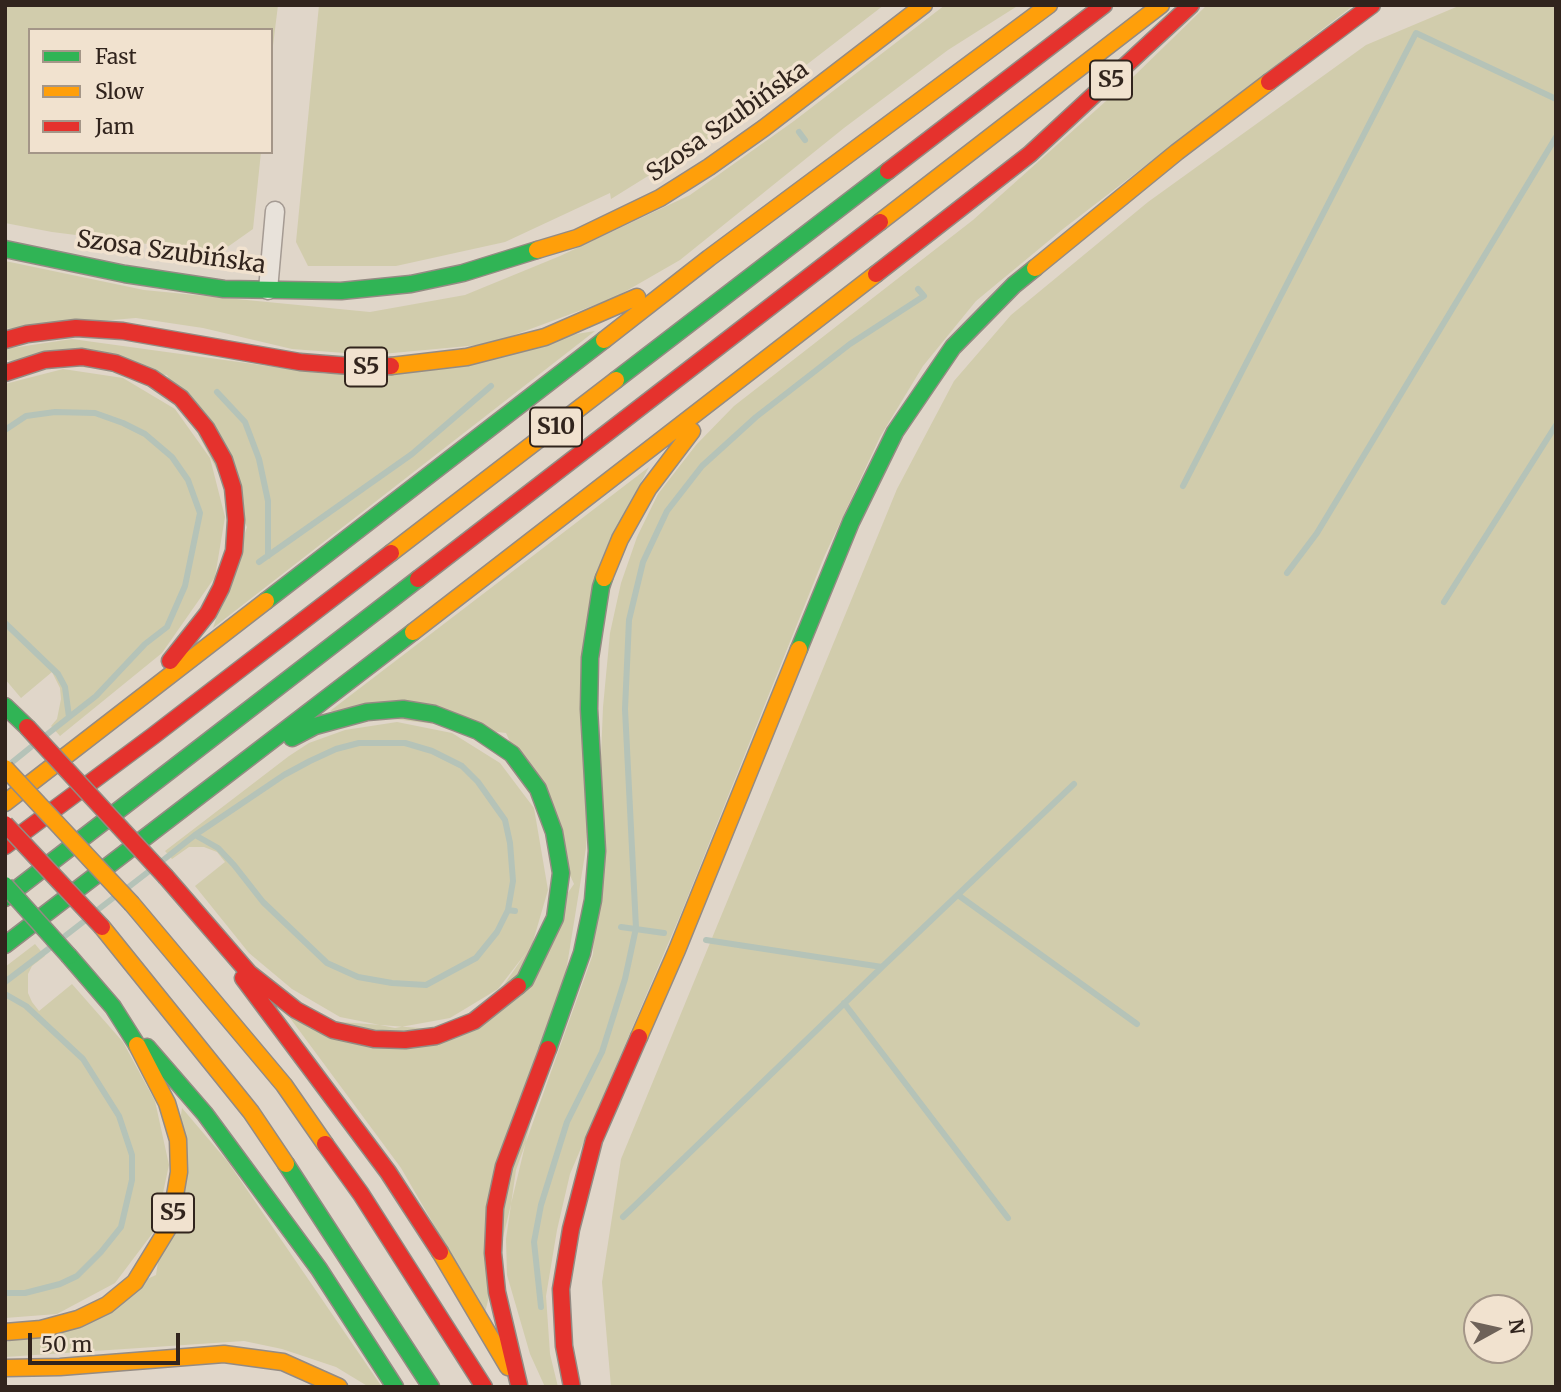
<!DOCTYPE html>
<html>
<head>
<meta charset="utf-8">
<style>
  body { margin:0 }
  #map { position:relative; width:1561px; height:1392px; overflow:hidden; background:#e0d6c9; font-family:Merriweather,serif }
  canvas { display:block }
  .frame { position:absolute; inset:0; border:7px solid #31241d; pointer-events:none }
  .legend { position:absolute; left:28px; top:28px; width:245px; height:126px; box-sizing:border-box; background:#f1e2cf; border:2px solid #a49688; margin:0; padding:9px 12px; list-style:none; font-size:21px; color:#31241d }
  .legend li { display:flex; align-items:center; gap:14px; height:35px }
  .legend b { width:35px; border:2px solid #a49688 }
  .north { position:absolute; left:1463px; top:1294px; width:70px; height:70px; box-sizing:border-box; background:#f1e2cf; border:2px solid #a49688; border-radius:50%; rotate:82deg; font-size:19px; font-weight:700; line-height:28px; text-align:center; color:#31241d }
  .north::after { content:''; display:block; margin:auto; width:24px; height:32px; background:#6e6259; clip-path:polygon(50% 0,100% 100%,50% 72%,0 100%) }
  .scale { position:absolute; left:28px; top:1333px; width:152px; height:32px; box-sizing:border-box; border:4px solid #31241d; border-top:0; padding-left:9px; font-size:21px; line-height:24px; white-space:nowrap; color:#31241d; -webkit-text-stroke:5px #f1e2cf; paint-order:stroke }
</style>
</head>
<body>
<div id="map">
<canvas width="1561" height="1392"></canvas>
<div class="frame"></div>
<ul class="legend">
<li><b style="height:9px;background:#30b455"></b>Fast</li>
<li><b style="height:9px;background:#ff9f0a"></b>Slow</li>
<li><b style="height:9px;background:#e5322d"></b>Jam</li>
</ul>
<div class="north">N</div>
<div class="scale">50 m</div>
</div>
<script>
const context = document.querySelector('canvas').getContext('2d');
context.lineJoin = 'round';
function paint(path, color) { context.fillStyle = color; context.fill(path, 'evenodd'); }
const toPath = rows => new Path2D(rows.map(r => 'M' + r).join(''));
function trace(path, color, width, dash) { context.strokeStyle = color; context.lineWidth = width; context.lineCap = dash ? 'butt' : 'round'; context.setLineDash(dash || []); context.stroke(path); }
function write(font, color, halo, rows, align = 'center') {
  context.font = font + ' Merriweather,serif'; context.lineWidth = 7; context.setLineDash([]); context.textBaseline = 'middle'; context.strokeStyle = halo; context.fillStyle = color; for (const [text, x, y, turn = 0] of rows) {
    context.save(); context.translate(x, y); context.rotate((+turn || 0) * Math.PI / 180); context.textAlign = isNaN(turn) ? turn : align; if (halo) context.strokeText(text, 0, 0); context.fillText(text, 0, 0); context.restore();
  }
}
paint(toPath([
  [5,5,278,5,271,62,271,30,30,30,30,152,261,152,253,229,219,253,52,232,5,223],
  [319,5,884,5,722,130,611,199,610,193,505,242,396,266,308,266,296,242],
  [945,5,1019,5,948,50,844,128,680,260,614,298,490,344,371,355,292,349,203,328,136,318,5,329,5,261,144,290,370,312,465,295,560,256,690,195,794,121],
  [1207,5,1354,5,1063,229,976,301,923,366,880,437,824,557,682,911,570,1174,557,1230,546,1296,550,1354,558,1387,545,1387,530,1354,507,1275,506,1239,516,1170,593,954,603,707,610,633,621,583,637,537,658,494,696,445,734,406,973,220,1134,76],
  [1461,5,1556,5,1556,1387,611,1387,602,1282,621,1159,897,489,954,381,1011,315,1148,202,1366,45],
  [1477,1308,1519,1308,1519,1350,1477,1350],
  [595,331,213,628,247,527,167,375,5,360,5,349,72,339,326,374],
  [63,369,123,378,175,409,210,458,225,517,215,577,162,653,60,736,51,726,57,719,61,699,60,688,52,672,21,698,5,679,5,384],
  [649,467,605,551,586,848,565,978,485,1313,401,1168,290,1018,471,1032,574,884,506,733,330,711],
  [397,722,452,733,500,763,534,808,548,890,532,945,498,989,450,1018,395,1028,340,1017,292,989,249,953,195,886,225,862,217,852,204,847,189,847,172,859,165,851,289,756,309,743,345,730],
  [35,944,45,956,32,966,28,974,28,993,32,1002,39,1011,72,984,123,1042,155,1101,169,1165,155,1230,115,1283,57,1314,5,1318,5,967],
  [182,1108,228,1162,382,1387,369,1387,336,1367,282,1349,244,1341,5,1357,5,1343,156,1275]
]), '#d1ccac');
trace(toPath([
  [799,132,805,140],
  [217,392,245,422,259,459,268,501,268,556],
  [5,430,26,416,55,412,95,413,123,423,145,434,172,457,188,480,200,513,185,586,167,627,145,644,96,696,45,736],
  [1183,486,1416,33,1556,99],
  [259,562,412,454,491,386],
  [1287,573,1317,533,1556,137],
  [1444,602,1556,425],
  [5,623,58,674,65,687,69,717],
  [10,764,31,747],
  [195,835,218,848,234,865,263,902,327,963,358,977,392,983,426,985,476,958,497,932,508,910,515,911],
  [162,861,195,835,284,775,310,761,336,749,359,743,405,743,432,751,462,766,478,782,505,820,510,843,513,881,508,910],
  [126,889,148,872],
  [958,895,1137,1024],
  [95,912,117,895],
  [621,927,664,933],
  [65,936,87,919],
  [706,940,882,967,1074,784],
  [5,982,51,947],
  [5,994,26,1006,83,1059,119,1116,132,1155,132,1180,121,1227,101,1252,77,1276,60,1284,25,1293,5,1293],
  [844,1003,1008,1218],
  [623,1217,882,967],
  [541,1307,534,1242,541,1205,567,1122,602,1052,625,979,636,928,625,709,629,620,643,562,667,511,702,466,756,417,850,344,924,296,918,289]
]), '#b5c3b8', 6);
const street = toPath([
  [268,290,275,211]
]);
const fast = toPath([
  [5,249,125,274,224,289,341,291,411,284,463,273,537,250],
  [616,380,888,171],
  [266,601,604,340],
  [799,649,851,522,895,432,953,347,1014,285,1035,268],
  [5,706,27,727],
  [292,738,315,726,367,712,403,709,434,714,478,731,512,754,538,789,554,832,561,873,555,918,525,980,518,986],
  [5,898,418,579],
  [5,945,413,632],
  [69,956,113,1007,137,1045],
  [147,1047,205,1114,319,1269,395,1387],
  [548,1049,582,953,593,900,597,851,589,709,590,658,601,587,604,578],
  [286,1164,431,1387]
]);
const slow = toPath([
  [880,222,1161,5],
  [537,250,577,238,660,198,709,167,764,128,924,5],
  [1035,268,1177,152,1269,82],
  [604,340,709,258,1049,5],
  [391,366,467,357,545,337,637,297],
  [391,553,616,380],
  [604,578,620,539,648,489,692,431],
  [413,632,876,274],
  [5,803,266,601],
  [132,904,284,1085,325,1144],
  [102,927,251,1112,286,1164],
  [639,1037,677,950,799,649],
  [440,1252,508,1367],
  [5,1332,41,1329,78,1319,107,1305,135,1282,170,1225,179,1172,178,1140,167,1103,137,1045],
  [5,1368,60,1367,224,1354,283,1362,339,1387]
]);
const jam = toPath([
  [1269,82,1372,5],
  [888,171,1104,5],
  [876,274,1030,154,1191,5],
  [5,340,27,334,76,328,123,331,300,362,363,367,391,366],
  [5,373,45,360,82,357,115,363,152,378,181,398,206,428,224,460,233,488,236,520,234,551,221,588,208,613,170,661],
  [418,579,880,222],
  [5,846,153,736,391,553],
  [166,877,249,973,296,1010,333,1030,374,1039,405,1040,436,1036,474,1021,518,986],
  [243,978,388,1172,440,1252],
  [325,1144,361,1194,484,1387],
  [519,1385,497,1292,493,1253,495,1208,504,1166,548,1049],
  [572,1387,564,1346,561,1289,571,1229,594,1140,639,1037]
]);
trace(street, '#a59b93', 21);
trace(fast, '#948b83', 19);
trace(slow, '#948b83', 19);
trace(jam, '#948b83', 19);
trace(street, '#e8e2da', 18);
trace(fast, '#30b455', 16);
trace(slow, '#ff9f0a', 16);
trace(jam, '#e5322d', 16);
const fastBridge = toPath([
  [5,885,69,956]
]);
const slowBridge = toPath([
  [5,768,132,904]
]);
const jamBridge = toPath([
  [27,727,166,877],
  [5,824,102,927]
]);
trace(fastBridge, '#948b83', 19, []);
trace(slowBridge, '#948b83', 19, []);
trace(jamBridge, '#948b83', 19, []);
trace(fastBridge, '#30b455', 16);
trace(slowBridge, '#ff9f0a', 16);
trace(jamBridge, '#e5322d', 16);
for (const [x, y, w] of [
  [1111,80,42],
  [366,367,42],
  [556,427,52],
  [173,1213,42]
]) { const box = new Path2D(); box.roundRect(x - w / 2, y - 19.5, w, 39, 5); context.fillStyle = '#f1e2cf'; context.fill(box); trace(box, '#31241d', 2); }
write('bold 23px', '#31241d', null, [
  ["S5",1111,80],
  ["S5",366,367],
  ["S10",556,427],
  ["S5",173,1213]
]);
write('24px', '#31241d', '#f1e2cf', [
  ["Szosa Szubińska",728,122,-35],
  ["Szosa Szubińska",171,253,8]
]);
</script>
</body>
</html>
